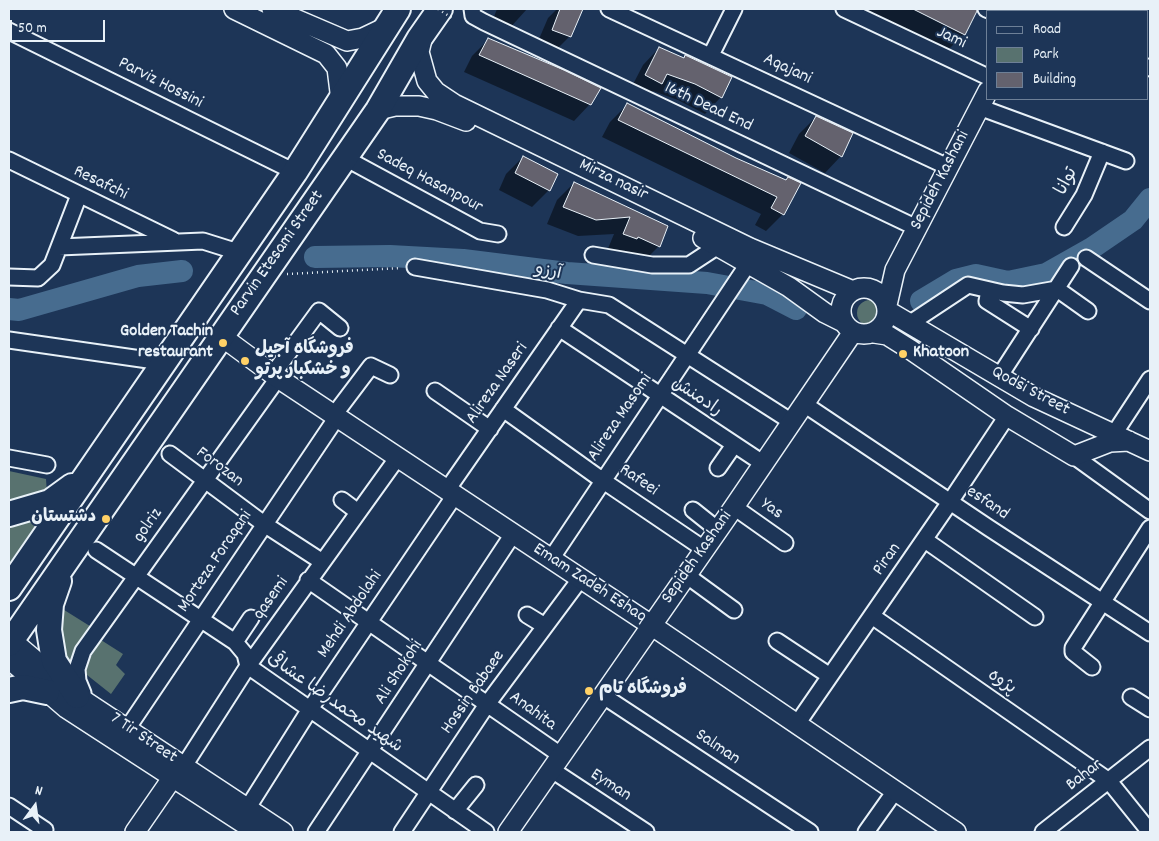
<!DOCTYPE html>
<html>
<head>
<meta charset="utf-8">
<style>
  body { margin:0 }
  #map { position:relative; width:1159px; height:841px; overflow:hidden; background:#1d3557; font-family:Dekko,sans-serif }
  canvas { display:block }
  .frame { position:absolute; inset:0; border:10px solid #e8f1f8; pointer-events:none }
  .legend { position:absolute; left:986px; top:10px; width:162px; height:90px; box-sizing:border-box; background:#1d3557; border:1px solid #6e8097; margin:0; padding:6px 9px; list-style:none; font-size:15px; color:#e8f1f8 }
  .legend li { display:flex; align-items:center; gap:10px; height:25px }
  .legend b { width:25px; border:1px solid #6e8097 }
  .north { position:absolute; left:10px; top:781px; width:50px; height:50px; -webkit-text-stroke:4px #1d3557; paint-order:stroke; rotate:14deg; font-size:14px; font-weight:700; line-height:20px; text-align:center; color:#e8f1f8 }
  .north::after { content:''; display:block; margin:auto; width:18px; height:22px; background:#e8f1f8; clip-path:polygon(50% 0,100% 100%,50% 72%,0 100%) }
  .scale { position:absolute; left:10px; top:20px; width:95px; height:22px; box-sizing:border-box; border:2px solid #e8f1f8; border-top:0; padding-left:6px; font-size:15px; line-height:18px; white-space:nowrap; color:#e8f1f8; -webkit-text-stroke:4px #1d3557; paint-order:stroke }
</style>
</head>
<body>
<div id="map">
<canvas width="1159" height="841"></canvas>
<div class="frame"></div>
<ul class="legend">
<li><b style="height:6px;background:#1d3557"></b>Road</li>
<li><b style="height:14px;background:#58726f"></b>Park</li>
<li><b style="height:14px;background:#64626e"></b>Building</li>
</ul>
<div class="north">N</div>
<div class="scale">50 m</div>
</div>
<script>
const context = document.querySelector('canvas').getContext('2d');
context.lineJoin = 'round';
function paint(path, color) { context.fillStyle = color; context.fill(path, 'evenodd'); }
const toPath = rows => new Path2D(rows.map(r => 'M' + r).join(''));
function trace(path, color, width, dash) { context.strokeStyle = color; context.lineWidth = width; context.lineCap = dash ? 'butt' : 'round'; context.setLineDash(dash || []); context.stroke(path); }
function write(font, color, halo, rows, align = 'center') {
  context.font = font + ' Dekko,"Playpen Sans Arabic",sans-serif'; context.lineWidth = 4; context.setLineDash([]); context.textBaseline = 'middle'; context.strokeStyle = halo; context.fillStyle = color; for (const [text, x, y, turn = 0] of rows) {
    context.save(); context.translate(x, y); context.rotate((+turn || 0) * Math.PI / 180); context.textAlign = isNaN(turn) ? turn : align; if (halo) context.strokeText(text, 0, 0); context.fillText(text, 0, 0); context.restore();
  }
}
paint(toPath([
  '857 313a13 13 0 1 1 26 0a13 13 0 1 1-26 0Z',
  [9,471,46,479,47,494,9,506],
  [43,515,9,564,9,522],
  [61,608,93,628,68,664,59,641],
  [101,640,123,654,116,665,125,674,111,694,82,671]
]), '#58726f');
paint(toPath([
  [497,9,527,9,508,30,491,24],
  [557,9,581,9,570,36,553,53,536,46,548,18],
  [864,9,976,9,964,34,947,51],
  [488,40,590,104,574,121,464,72,472,56],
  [659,48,721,97,705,114,678,100,653,91,644,100,629,92,643,65],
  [627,105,736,160,785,181,783,214,766,231,755,225,761,214,602,137,610,122],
  [816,117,841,156,825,173,789,153,799,134],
  [523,157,549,190,532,207,499,190,506,174],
  [574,183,667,226,658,247,642,263,607,251,614,234,578,236,547,224,557,200]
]), '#0007');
trace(toPath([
  [315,257,390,256,463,260,567,273,707,283,767,294,796,309],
  [921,301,956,280,976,275,1008,282,1046,274,1092,248,1133,220,1150,199],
  [9,309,19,310,138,276,182,271]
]), '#476c8f', 22);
const building = toPath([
  [560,9,583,9,571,37,552,30,560,9],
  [913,9,977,9,977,11,965,35,913,9],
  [488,38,564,70,601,88,591,105,479,55,488,38],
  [659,47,684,58,685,55,732,77,722,98,695,84,667,74,662,84,645,75,659,47],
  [627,103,736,158,786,180,788,177,801,183,784,215,771,208,777,197,618,120,627,103],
  [816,116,853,133,842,157,805,136,816,116],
  [523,156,558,174,550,191,515,173,523,156],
  [574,182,668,226,660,247,638,237,637,239,623,234,630,217,596,220,563,207,574,182]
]);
paint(building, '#64626e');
trace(building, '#e8f1f8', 1);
const minor = toPath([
  [472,9,473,16,484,22,917,228],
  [609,9,948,167],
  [844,9,988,77],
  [986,9,991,11],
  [9,31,295,172],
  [711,55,734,9],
  [1148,67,1150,68],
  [979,107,1126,161],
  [345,158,480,231,498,234],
  [9,160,173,240],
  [1064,227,1084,195,1102,152],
  [59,247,79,195],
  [593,255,652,265,689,265,718,246],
  [1086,258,1150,301],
  [415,267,547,290,579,300,609,305,792,422],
  [9,277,38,278,52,265,59,247,203,241,238,252],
  [989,290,987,301,1031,329],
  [909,324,968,285,1003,293,1023,295,1057,289,1088,311],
  [559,328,764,464],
  [9,340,162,362],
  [273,374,319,311,340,328],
  [999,377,1071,266],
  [435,391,490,429],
  [804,404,989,528,1150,633],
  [503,409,602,480,704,549],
  [334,415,371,366,390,375],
  [1114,434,1150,379],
  [170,454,264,524,321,561],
  [1074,456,1150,511],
  [9,458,47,465],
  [718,468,734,445],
  [447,490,579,300],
  [342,500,358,512],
  [734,507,785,543],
  [693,510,718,530],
  [925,540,1035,617],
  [96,550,235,642,245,654,248,666,486,832],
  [551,559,748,264],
  [686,575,734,610],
  [308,580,562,756],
  [527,615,545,626],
  [872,616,1109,781,1150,832],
  [777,641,830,676],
  [235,642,251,618],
  [1092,667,1073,652,1073,648,1150,528],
  [83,693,78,681,77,669,83,651,278,378],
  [602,695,810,832],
  [1131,697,1150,709],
  [797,724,950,502,1007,416],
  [127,729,337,417],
  [184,766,248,666,398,457],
  [552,770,646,832],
  [9,806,45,830],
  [247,809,310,709,455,495],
  [455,811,476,785],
  [316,832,513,534],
  [402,832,488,703,581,578],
  [866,832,895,791],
  [1043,832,1150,748]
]);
const tertiary = toPath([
  [234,9,326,54,337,68,341,100],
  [272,9,347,41,363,38,384,28],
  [1028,11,1029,9],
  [423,35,419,52,427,81,436,92,454,104,750,248,853,291],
  [378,110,395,106,419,106,437,110,466,121],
  [703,238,789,287,825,313,843,322],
  '841 311a23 23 0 1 1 46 0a23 23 0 1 1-46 0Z',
  [887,305,895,270,988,91],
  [888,311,1034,397,1150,451],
  [874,333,887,335,911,350,1007,416,1074,456,1110,442,1129,441],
  [221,336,278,378,651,625,956,832],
  [9,638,77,696,283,832],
  [9,659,66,708,257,832],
  [135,832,173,777],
  [508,832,734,507,853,332]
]);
const primary = toPath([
  [9,514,50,502,72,486],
  [59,581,51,604,49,630,54,661,77,696],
  [9,588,295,172,398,9],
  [9,644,378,110,419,39,440,9],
  [9,690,23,687,47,692]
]);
trace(minor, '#e8f1f8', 19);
trace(tertiary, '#e8f1f8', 22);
trace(primary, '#e8f1f8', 28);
trace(toPath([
  [287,274,401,268]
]), '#e8f1f8', 2.5, [1, 4]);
trace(minor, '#1d3557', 15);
trace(tertiary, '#1d3557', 19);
trace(primary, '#1d3557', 24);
trace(toPath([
  [438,9,452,18]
]), '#e8f1f8', 2.5, [1, 4]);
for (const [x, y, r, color] of [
  [223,343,5,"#ffd166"],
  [903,354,5,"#ffd166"],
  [245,361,5,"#ffd166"],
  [106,519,5,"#ffd166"],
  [589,691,5,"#ffd166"]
]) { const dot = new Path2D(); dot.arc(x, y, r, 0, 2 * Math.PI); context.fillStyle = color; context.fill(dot); trace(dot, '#1d3557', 2); }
write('18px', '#e8f1f8', '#1d3557', [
  ["Jami",951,39,25],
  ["Aqajani",787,70,25],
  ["Parviz Hossini",160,84,27],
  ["16th Dead End",708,108,25],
  ["Mirza nasir",613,181,26],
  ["Sepideh Kashani",941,181,-63],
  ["Sadeq Hasanpour",429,182,28],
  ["توانا",1068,182,-63],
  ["Resafchi",100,184,26],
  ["Parvin Etesami Street",278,254,-55],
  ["آرزو",548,273,12],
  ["Alireza Naseri",498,384,-55],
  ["Qodsi Street",1030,392,28],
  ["رادمنش",696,398,33],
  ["Alireza Masomi",621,418,-56],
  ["Forozan",219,468,37],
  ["Rafeei",638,481,34],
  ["esfand",987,504,34],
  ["Yas",771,510,35],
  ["golriz",149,526,-55],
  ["Sepideh Kashani",698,558,-55],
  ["Piran",888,560,-55],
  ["Morteza Foraqani",216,562,-56],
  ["Emam Zadeh Eshaq",589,584,33],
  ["qasemi",272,599,-55],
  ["Mehdi Abdolahi",351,615,-56],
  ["Ali Shokohi",400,673,-57],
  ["پژوه",1001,683,35],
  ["Hossin Babaee",474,693,-55],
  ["شهید محمدرضا عشاقی",334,704,35],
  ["Anahita",532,712,36],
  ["7 Tir Street",143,739,34],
  ["Salman",717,748,34],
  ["Bahar",1085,776,-38],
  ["Eyman",610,786,33]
]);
write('bold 18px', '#e8f1f8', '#1d3557', [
  ["Golden Tachin",213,333,"right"],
  ["restaurant",213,354,"right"],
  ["فروشگاه آجیل",255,351],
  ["و خشکبار پرتو",255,372],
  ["Khatoon",913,354],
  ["دشتستان",96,519,"right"],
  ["فروشگاه تام",599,691]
], 'left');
</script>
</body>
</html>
